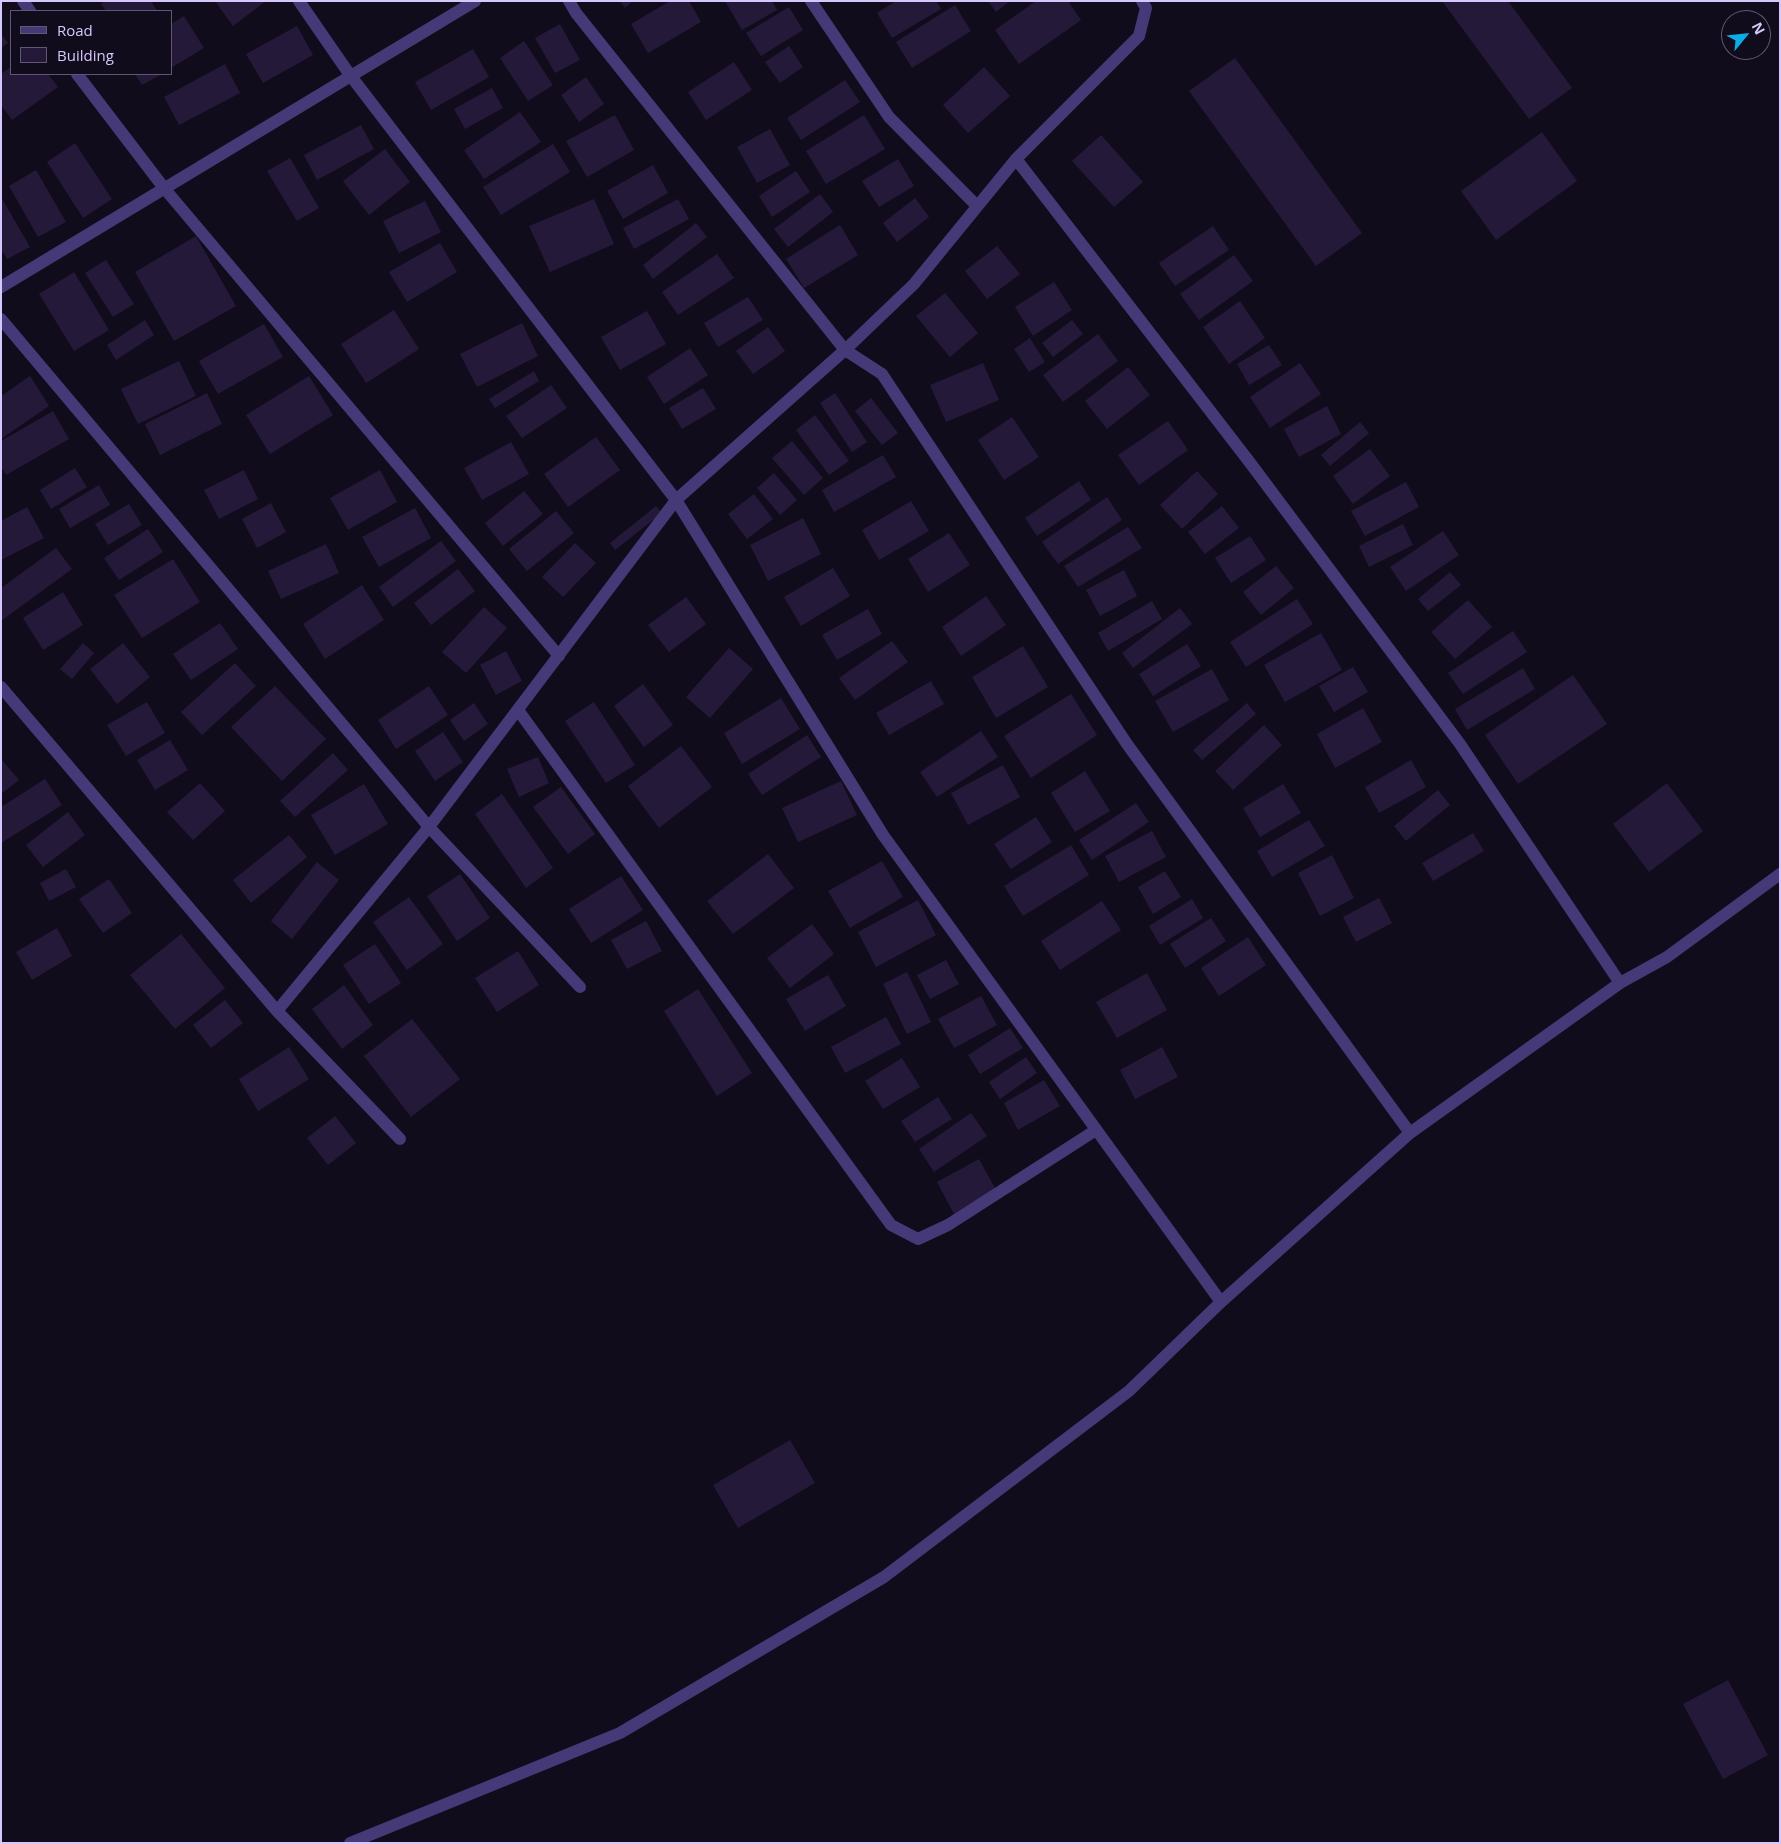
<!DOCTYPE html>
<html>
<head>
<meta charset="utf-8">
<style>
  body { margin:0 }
  #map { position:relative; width:1781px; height:1844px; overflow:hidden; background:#110c1b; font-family:"Open Sans",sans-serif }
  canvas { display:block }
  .frame { position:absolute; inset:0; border:2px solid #d6c8fc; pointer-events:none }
  .legend { position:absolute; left:10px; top:10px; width:162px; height:65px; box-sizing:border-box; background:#110c1b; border:1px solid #605775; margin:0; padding:6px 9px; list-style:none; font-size:15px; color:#d6c8fc }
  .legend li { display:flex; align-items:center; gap:10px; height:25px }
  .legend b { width:25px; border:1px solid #605775 }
  .north { position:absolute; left:1721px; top:10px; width:50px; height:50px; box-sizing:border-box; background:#110c1b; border:1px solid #605775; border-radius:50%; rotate:62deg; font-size:14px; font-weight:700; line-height:20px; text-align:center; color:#d6c8fc }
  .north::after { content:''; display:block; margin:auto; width:18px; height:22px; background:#0cade4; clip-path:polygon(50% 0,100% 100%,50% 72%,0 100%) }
</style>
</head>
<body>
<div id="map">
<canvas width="1781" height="1844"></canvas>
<div class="frame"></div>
<ul class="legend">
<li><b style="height:6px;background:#453977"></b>Road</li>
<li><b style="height:14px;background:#25193a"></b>Building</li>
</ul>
<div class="north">N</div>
</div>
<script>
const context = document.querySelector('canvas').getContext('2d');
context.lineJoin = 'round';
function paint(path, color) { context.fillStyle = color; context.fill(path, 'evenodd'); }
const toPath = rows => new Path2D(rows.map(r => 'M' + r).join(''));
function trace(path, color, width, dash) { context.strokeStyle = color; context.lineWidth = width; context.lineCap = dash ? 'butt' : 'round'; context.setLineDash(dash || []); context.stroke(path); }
paint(toPath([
  [105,1,151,1,157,11,106,11,101,4],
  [215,1,266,1,233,26],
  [620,1,633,1,625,8],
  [670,1,689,1,701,22,648,53,631,24],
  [725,1,772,1,777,10,742,30],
  [896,1,936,1,941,9,892,38,877,13],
  [988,1,1010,1,996,12],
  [1036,1,1068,1,1081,20,1019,64,995,30],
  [1442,1,1508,1,1572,88,1529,119],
  [955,5,971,31,912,68,896,42],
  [789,7,803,30,761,56,746,33],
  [184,16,204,48,171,68,171,24],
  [560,24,580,60,555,73,535,38],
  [297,26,313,55,263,83,246,54],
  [1,34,8,43,1,48],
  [524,41,553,85,528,101,500,58],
  [789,46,803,67,780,83,765,62],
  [473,49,489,77,431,110,415,82],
  [1235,58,1362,233,1316,266,1189,91],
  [734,62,752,90,706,120,688,92],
  [225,64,240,93,179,125,164,97],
  [11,67,11,74,48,74,58,87,12,120,1,105,1,74],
  [984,67,1010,96,968,133,943,105],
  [135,74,162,74,142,85],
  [586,77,604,104,579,122,561,95],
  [845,80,860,102,801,140,787,118],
  [492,88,503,108,465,129,454,109],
  [520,112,541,142,484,179,464,150],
  [615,115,634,150,587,177,566,141],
  [864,115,885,149,826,184,806,151],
  [361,125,374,149,317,180,304,155],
  [770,129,790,165,757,183,737,147],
  [1542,132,1577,181,1496,240,1461,191],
  [1101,135,1143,182,1114,207,1072,161],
  [75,143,112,199,83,218,47,162],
  [553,144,570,172,501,215,483,187],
  [385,149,410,182,369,215,343,181],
  [290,158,319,208,297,221,267,171],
  [898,159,914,186,879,207,862,181],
  [653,165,668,193,623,219,607,191],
  [36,170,66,222,38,237,9,186],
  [796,171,810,192,772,217,759,196],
  [820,194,833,212,788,247,774,229],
  [1,197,30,247,7,259,1,249],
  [915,198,929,217,897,242,883,223],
  [594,199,614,244,550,272,529,226],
  [678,199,689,219,634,249,623,228],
  [425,201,441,232,399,253,383,221],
  [696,223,707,237,653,279,643,265],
  [840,225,858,255,804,288,786,259],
  [1213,226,1229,250,1175,286,1159,263],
  [196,236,236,306,174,341,135,272],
  [440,243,457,272,407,302,389,272],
  [997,246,1020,274,987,299,965,271],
  [717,254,734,278,678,315,662,292],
  [1234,255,1253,281,1199,320,1180,294],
  [106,260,134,304,113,317,85,273],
  [74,272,109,330,74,351,39,294],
  [1054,282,1072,310,1033,336,1015,307],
  [945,293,978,333,950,357,916,316],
  [748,297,763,320,718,347,704,323],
  [1240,301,1265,338,1229,364,1203,327],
  [394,310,419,349,366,383,341,344],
  [647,311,666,344,620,370,601,337],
  [145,320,154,335,116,360,107,345],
  [1072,320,1083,334,1053,357,1042,343],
  [522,323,538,356,477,387,460,354],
  [264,324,283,357,218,394,199,361],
  [768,327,785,351,753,374,736,351],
  [1098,334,1118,361,1063,402,1043,375],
  [1030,338,1045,362,1029,372,1014,349],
  [1269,345,1282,365,1249,385,1237,364],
  [690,348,708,375,664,404,647,377],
  [179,361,196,396,138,424,121,389],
  [983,363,999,400,946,422,930,385],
  [1300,363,1321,394,1270,428,1250,397],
  [1128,367,1150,395,1107,429,1085,401],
  [534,371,539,381,495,408,489,399],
  [30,376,49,406,1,439,1,396],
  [309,376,333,415,270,454,246,415],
  [551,385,567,408,522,438,506,416],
  [703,388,716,409,682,429,669,408],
  [207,393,222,424,160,455,145,424],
  [835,393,867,442,852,452,820,403],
  [871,398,898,433,882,445,855,411],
  [1327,406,1341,434,1299,457,1284,429],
  [53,411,69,439,6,475,1,467,1,441],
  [815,415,849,461,829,475,796,430],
  [1012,417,1039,457,1004,480,978,440],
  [1168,421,1188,450,1139,485,1118,455],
  [1360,422,1369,433,1330,466,1321,455],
  [596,437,620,470,568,507,544,474],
  [792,441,823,478,804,495,772,458],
  [511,442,529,474,482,500,464,468],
  [1370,449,1390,476,1353,504,1333,476],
  [883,455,896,477,834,512,822,490],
  [75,468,87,487,51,509,40,490],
  [244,470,258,499,219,519,204,490],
  [380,470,397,502,348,530,330,498],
  [1197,471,1218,494,1182,529,1160,505],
  [774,473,797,500,780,515,757,488],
  [1079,481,1091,500,1037,536,1025,518],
  [1406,482,1419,507,1365,536,1351,511],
  [99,485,110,505,70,528,59,509],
  [524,491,543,514,503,546,485,523],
  [754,494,773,519,747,539,728,514],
  [1107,497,1122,520,1058,564,1042,542],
  [911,501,929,531,879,560,862,530],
  [271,503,286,532,257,548,242,519],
  [129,504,142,525,108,545,95,524],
  [656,506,662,513,615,550,610,543],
  [1222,506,1239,528,1205,554,1188,532],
  [27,507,44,538,1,560,1,521],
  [415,508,431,538,379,567,362,537],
  [556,511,574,533,527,571,509,549],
  [803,518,821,554,768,581,750,545],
  [1403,524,1413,545,1369,567,1359,546],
  [1128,527,1142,548,1078,587,1064,566],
  [148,529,163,552,119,580,104,558],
  [1443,531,1459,555,1406,591,1390,567],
  [949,533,970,565,928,592,908,559],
  [1250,536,1266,560,1231,583,1215,558],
  [441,541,456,561,393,607,379,587],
  [575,543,596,563,563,597,542,577],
  [326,544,339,573,281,599,268,571],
  [56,548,72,569,1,621,1,588],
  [173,559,200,602,142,638,114,595],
  [1276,566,1294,588,1261,615,1243,592],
  [833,568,850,596,801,626,784,597],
  [458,569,475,591,431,625,414,603],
  [1124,570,1137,596,1100,616,1086,590],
  [1450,572,1461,585,1428,611,1418,599],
  [362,585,384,620,325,659,303,624],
  [63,592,83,625,43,650,23,618],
  [986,596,1006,625,961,656,942,627],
  [686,597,706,624,669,652,648,625],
  [1297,599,1313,624,1246,667,1230,642],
  [1468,600,1492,627,1455,659,1431,632],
  [1152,601,1162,619,1108,651,1098,633],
  [484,607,507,628,466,673,442,652],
  [1180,608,1192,624,1133,668,1122,653],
  [868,609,882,634,837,660,822,635],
  [220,623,238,649,191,680,173,654],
  [1513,631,1527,652,1463,694,1448,673],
  [1321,633,1342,670,1285,702,1264,665],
  [892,641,908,662,855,700,839,678],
  [83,643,94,653,72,679,60,669],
  [123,643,150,677,117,704,90,669],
  [1187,644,1201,666,1153,696,1139,674],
  [1023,646,1048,687,996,718,972,677],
  [729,648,753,669,710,718,686,697],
  [506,651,522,681,496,695,480,665],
  [235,663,256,686,202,735,181,712],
  [1353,667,1368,692,1334,712,1319,686],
  [1523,668,1535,689,1467,730,1455,709],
  [1212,669,1229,700,1173,732,1155,701],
  [1573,675,1607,724,1518,784,1485,735],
  [931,681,944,704,889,735,876,713],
  [643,684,673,725,644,747,614,706],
  [275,686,326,739,282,781,231,727],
  [429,686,448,715,396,749,378,720],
  [1071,694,1097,735,1031,778,1004,736],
  [781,698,800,729,742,764,724,733],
  [147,702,165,733,126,756,107,725],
  [594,702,635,765,606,783,565,721],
  [474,703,488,724,464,741,450,720],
  [1247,703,1256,714,1202,760,1193,750],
  [1363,708,1382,742,1335,768,1317,734],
  [1264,725,1282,745,1233,790,1215,771],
  [981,731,998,757,937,797,920,772],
  [443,732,463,762,435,781,415,751],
  [807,735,821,757,762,795,748,774],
  [170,740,188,770,155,790,137,760],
  [681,746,712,787,659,828,628,786],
  [333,753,348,770,295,817,280,801],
  [538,757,549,783,519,797,507,769],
  [1,759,19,780,1,794],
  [1411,760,1426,787,1379,813,1365,787],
  [1003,765,1020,797,968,825,951,793],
  [1085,771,1110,811,1075,832,1051,793],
  [45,779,62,805,1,843,1,807],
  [841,781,857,815,798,842,782,808],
  [200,783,225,811,193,840,167,812],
  [1667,783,1703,831,1649,872,1613,824],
  [364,784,388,824,335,855,311,815],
  [1283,784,1301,813,1260,837,1243,808],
  [561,787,595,834,568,854,533,807],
  [1438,790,1450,805,1406,841,1394,826],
  [502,794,553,868,526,888,475,814],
  [1136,803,1149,822,1092,860,1079,840],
  [68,812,85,835,43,867,26,845],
  [1036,817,1052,842,1011,869,994,844],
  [1309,820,1325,846,1272,877,1257,851],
  [1152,831,1166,857,1119,882,1105,856],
  [1473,833,1484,851,1433,881,1422,863],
  [289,835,307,857,251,903,233,880],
  [1071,845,1089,875,1023,916,1004,886],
  [768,854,794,888,733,934,707,901],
  [1332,855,1354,898,1320,916,1298,873],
  [882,861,903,897,850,928,828,891],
  [317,862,339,880,292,939,271,921],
  [66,869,76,887,49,901,40,883],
  [1165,871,1181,897,1153,914,1138,887],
  [460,874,490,918,457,941,427,896],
  [621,876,643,910,591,943,569,909],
  [109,879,132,913,103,933,79,899],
  [409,897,443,944,407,970,373,922],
  [1379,898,1392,923,1356,942,1343,917],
  [1192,899,1203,918,1160,945,1149,926],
  [918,900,936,935,876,967,858,932],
  [1102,901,1121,930,1060,970,1041,941],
  [1211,918,1226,941,1185,968,1170,944],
  [646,921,662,951,627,969,611,940],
  [812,924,834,954,790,988,767,958],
  [57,928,72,956,32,980,16,952],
  [181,934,225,988,175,1029,130,975],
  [1248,937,1266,965,1219,996,1201,968],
  [375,944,401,983,369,1004,343,965],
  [518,951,539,985,497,1012,475,978],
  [946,960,959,984,930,999,917,975],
  [907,972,931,1022,907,1034,883,984],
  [1147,973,1167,1010,1117,1038,1096,1002],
  [828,975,846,1006,805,1031,786,999],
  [344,985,373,1025,342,1049,312,1009],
  [698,989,752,1073,717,1096,664,1011],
  [981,996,997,1025,954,1048,938,1019],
  [225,1000,243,1023,211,1048,193,1025],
  [886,1017,901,1044,845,1073,831,1047],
  [412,1019,460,1079,411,1117,364,1056],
  [1010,1028,1023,1048,980,1074,968,1055],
  [289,1047,309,1079,258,1111,239,1079],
  [1162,1047,1178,1077,1135,1099,1120,1070],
  [1026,1057,1037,1073,1000,1099,989,1082],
  [902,1058,920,1087,883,1109,865,1081],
  [1044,1080,1060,1106,1018,1130,1004,1103],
  [938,1097,952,1119,915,1142,901,1121],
  [971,1113,987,1136,934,1172,919,1149],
  [335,1116,356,1143,328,1165,307,1138],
  [979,1159,996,1190,954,1214,937,1182],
  [790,1440,815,1483,738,1528,713,1485],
  [1728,1680,1768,1755,1723,1779,1683,1704]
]), '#25193a');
trace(toPath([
  [23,1,30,11],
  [299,1,350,75,676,500,883,835,1221,1302],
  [569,1,576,13,845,350,882,374,1127,744,1410,1133],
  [811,1,889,117,976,205],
  [77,74,164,188,559,656],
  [1016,159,1251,464,1460,744,1620,983],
  [1,287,475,1],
  [1,319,429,827,580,987],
  [1,687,277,1011,400,1139],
  [518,710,891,1225,918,1239,948,1225,1096,1130],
  [277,1011,429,827,676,500,845,350,914,284,1016,159,1139,36,1146,8,1142,1]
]), '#453977', 12);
trace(toPath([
  [350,1843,620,1733,884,1577,1129,1391,1221,1302,1410,1133,1620,983,1667,957,1780,874]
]), '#453977', 12);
</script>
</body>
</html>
